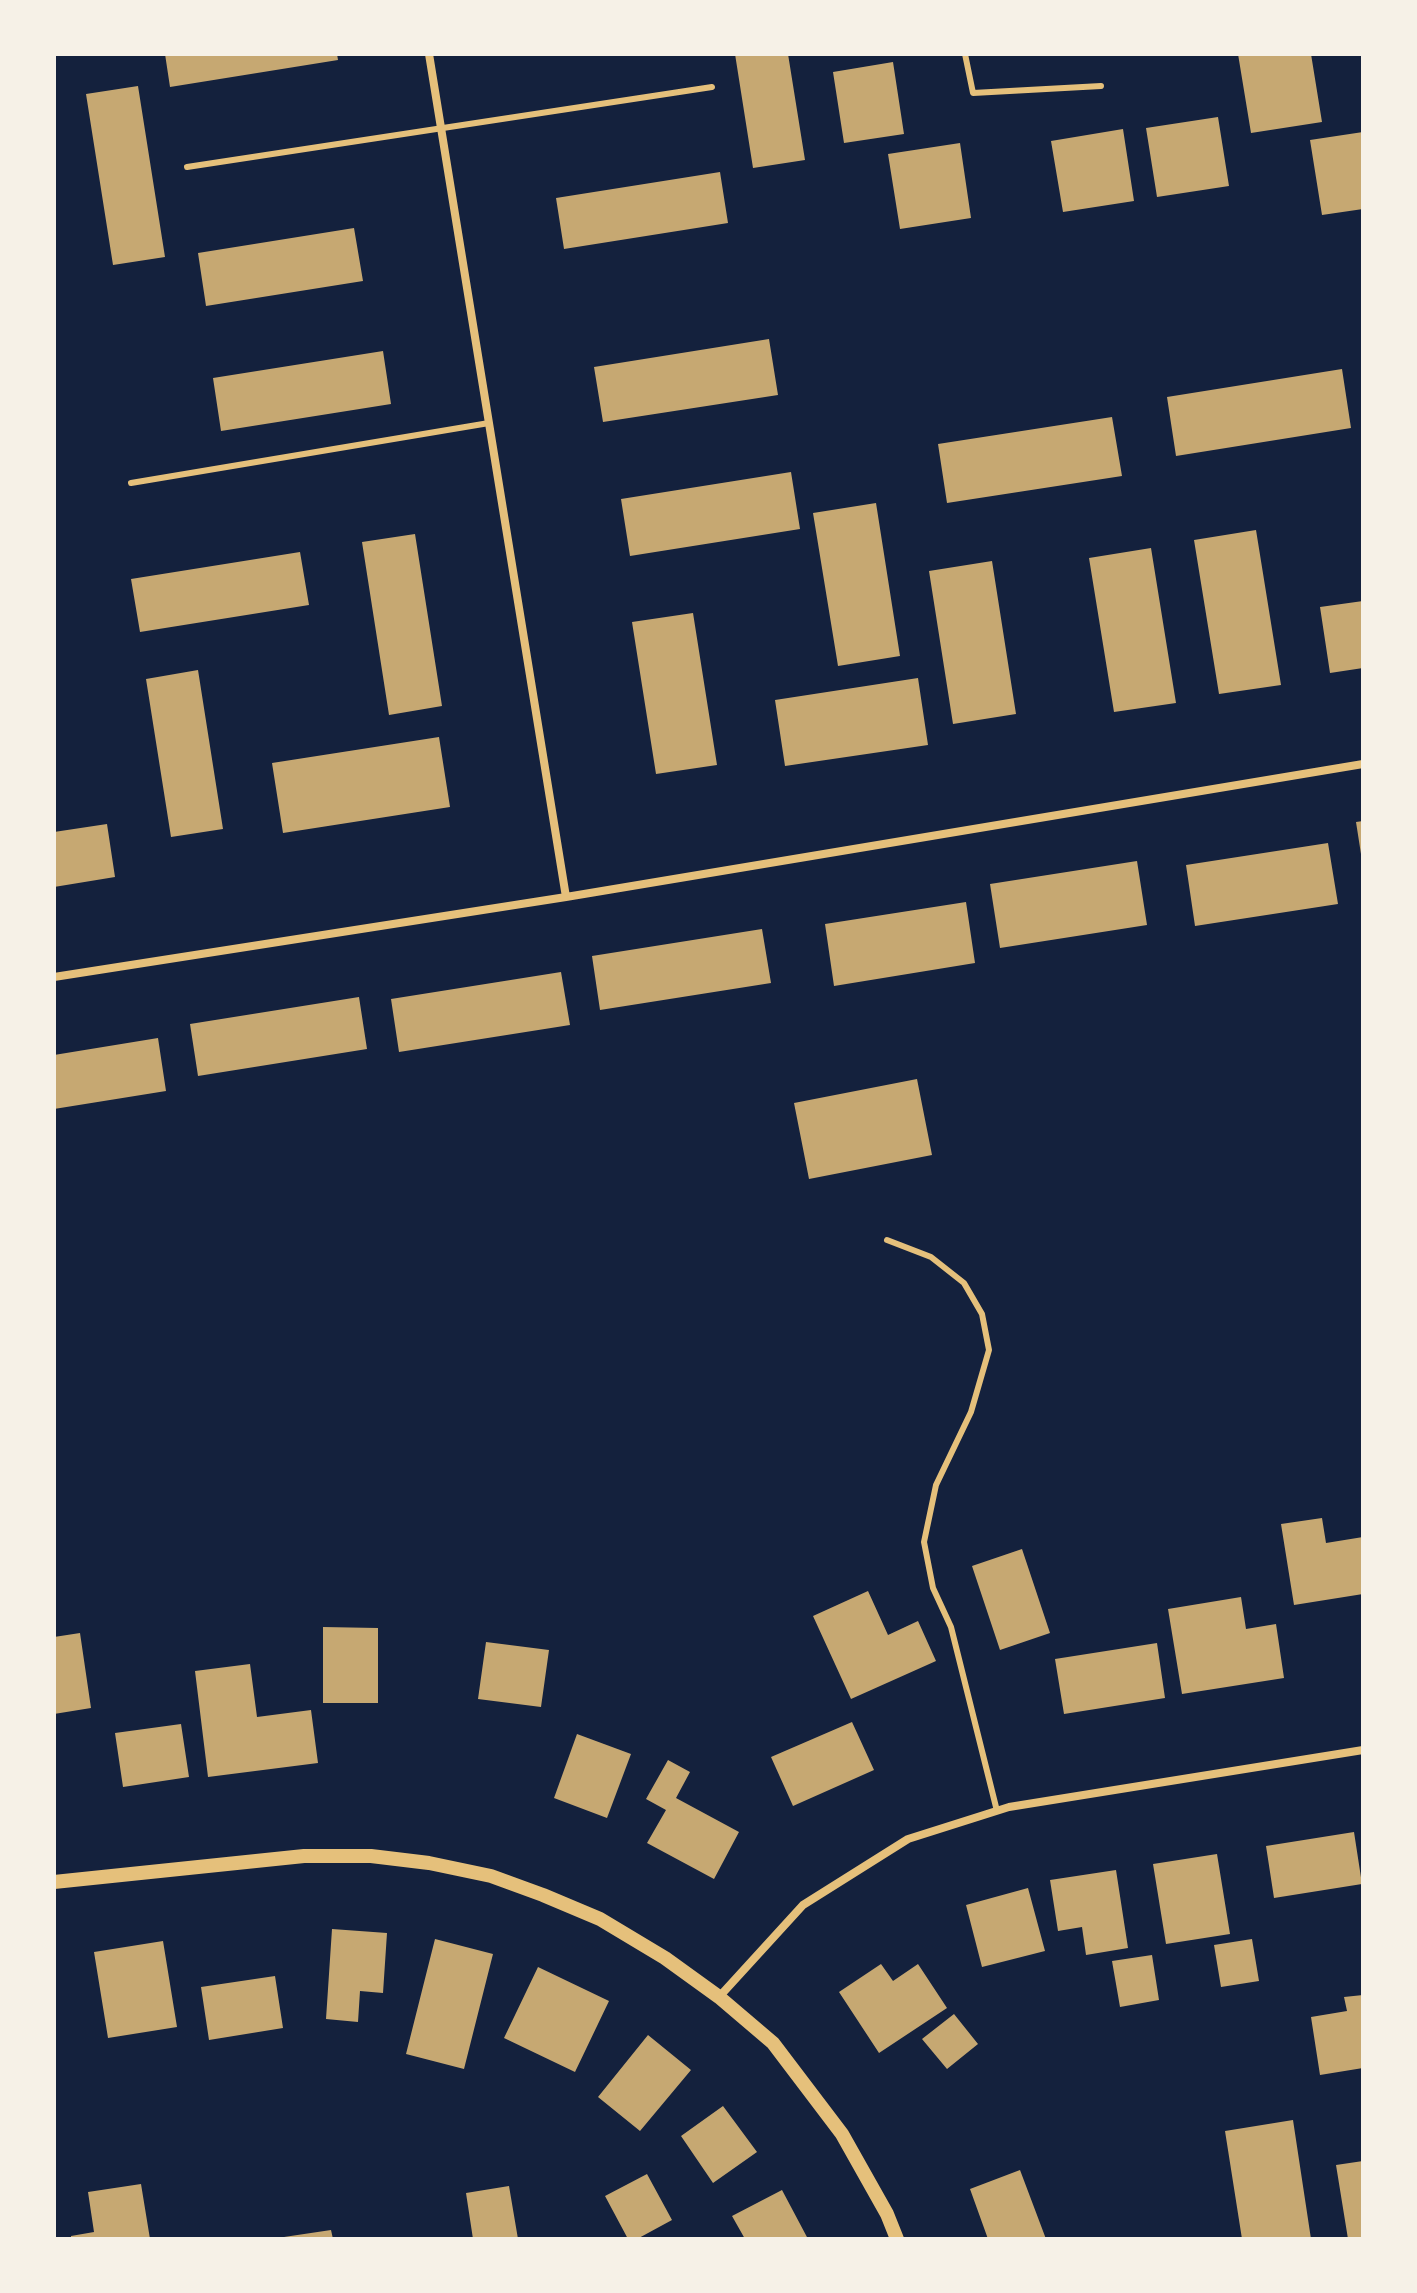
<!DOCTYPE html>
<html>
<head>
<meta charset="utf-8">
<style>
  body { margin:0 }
  #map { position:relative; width:1417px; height:2293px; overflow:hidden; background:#14213d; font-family:"Times New Roman",serif }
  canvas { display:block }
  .frame { position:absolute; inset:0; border:56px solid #f6f1e7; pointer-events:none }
</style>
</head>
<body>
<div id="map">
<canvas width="1417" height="2293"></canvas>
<div class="frame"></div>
</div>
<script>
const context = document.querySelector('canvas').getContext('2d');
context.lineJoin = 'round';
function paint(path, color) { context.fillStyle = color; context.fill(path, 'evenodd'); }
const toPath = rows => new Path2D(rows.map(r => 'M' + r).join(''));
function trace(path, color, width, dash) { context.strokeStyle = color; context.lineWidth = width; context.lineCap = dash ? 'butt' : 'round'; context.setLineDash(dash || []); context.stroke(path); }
paint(toPath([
  [165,54,337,54,338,60,170,87],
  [735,54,788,54,805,160,753,168],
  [1238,54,1311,54,1322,122,1251,133],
  [893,62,904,134,844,143,833,72],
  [138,86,165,257,113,265,86,94],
  [1218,117,1229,186,1157,197,1146,128],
  [1123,129,1134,201,1063,212,1051,141],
  [1363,132,1363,209,1322,215,1310,140],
  [960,143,971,218,900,229,888,154],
  [720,172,728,223,564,249,556,198],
  [354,228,363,281,206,306,198,253],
  [769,339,778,395,603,422,594,367],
  [383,351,391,404,221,431,213,378],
  [1342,369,1351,428,1176,456,1167,397],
  [1112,417,1122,476,947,503,938,444],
  [791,472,800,529,630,556,621,499],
  [876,503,900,656,838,666,813,513],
  [1256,530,1281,685,1219,694,1194,540],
  [415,534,442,706,389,715,362,542],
  [1151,548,1176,703,1114,712,1089,558],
  [300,552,309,605,140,632,131,579],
  [992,561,1016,714,953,724,929,571],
  [1363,601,1363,668,1330,673,1320,607],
  [693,613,717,765,656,774,632,622],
  [198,670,223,829,171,837,146,679],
  [918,678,928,745,785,766,775,700],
  [439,737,450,807,283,833,272,763],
  [1363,821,1363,854,1361,854,1356,822],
  [107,824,115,877,54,887,54,832],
  [1328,843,1338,904,1195,926,1186,865],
  [1137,861,1147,925,1000,948,990,884],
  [966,902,975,963,834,986,825,924],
  [762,929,771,983,600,1010,592,956],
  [561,972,570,1025,399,1052,391,999],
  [359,997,367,1049,198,1076,190,1024],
  [158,1038,166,1091,54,1109,54,1055],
  [917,1079,932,1155,809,1179,794,1103],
  [1322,1518,1326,1543,1363,1537,1363,1594,1294,1605,1281,1524],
  [1022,1549,1050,1633,1000,1650,972,1566],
  [868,1591,888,1635,918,1621,936,1661,851,1699,813,1616],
  [1241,1597,1246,1629,1276,1624,1284,1678,1182,1694,1168,1609],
  [323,1627,378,1628,378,1703,323,1703],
  [80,1633,91,1708,54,1714,54,1637],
  [486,1642,549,1650,541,1707,478,1699],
  [1157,1643,1165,1698,1064,1714,1055,1659],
  [250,1664,257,1717,311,1710,318,1763,208,1777,195,1671],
  [852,1722,874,1770,793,1806,771,1757],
  [181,1724,189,1777,123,1787,115,1733],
  [577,1734,631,1754,607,1818,554,1798],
  [668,1760,690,1772,676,1798,739,1832,714,1879,647,1843,666,1810,646,1799],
  [1354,1832,1362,1884,1274,1898,1266,1846],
  [1217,1854,1230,1934,1166,1944,1153,1864],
  [1116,1870,1128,1948,1086,1955,1082,1927,1058,1931,1050,1880],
  [1028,1888,1045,1951,982,1967,966,1905],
  [332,1929,387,1933,383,1993,360,1991,358,2022,326,2019],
  [435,1939,493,1954,464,2069,406,2054],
  [1252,1939,1259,1981,1221,1987,1214,1945],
  [163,1941,177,2027,108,2038,94,1952],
  [1152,1955,1159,2000,1120,2007,1112,1961],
  [881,1964,893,1981,918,1964,947,2008,879,2053,839,1992],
  [538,1967,609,2001,575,2072,504,2038],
  [275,1976,283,2028,209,2040,201,1987],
  [1363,1995,1363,2068,1320,2075,1311,2017,1347,2011,1344,1997],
  [954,2014,978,2044,947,2069,922,2039],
  [648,2035,691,2070,640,2131,598,2097],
  [723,2106,757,2152,713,2183,681,2136],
  [1293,2120,1311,2239,1242,2239,1225,2131],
  [1363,2161,1363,2239,1348,2239,1336,2165],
  [1020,2170,1046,2239,988,2239,970,2189],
  [647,2174,672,2220,637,2239,628,2239,605,2196],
  [141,2184,150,2239,71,2239,71,2236,94,2232,88,2192],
  [509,2186,518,2239,473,2239,466,2193],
  [782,2190,808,2239,745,2239,732,2216],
  [331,2230,333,2239,285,2239,284,2237]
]), '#c6a872');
trace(toPath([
  [965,54,973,93,1101,86],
  [187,167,712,87],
  [131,483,489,423],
  [887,1240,931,1257,964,1283,982,1314,989,1350,971,1412,936,1485,924,1542,933,1588,951,1627,997,1811]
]), '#e5c07b', 6);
trace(toPath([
  [429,54,566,897],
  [54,977,566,897,1363,764],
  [719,1997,803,1905,908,1839,1009,1807,1363,1750]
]), '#e5c07b', 8);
trace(toPath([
  [54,1882,304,1856,371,1856,429,1863,491,1876,543,1895,600,1919,665,1958,719,1997,773,2043,842,2134,887,2214,897,2239]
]), '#e5c07b', 14);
</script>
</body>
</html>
